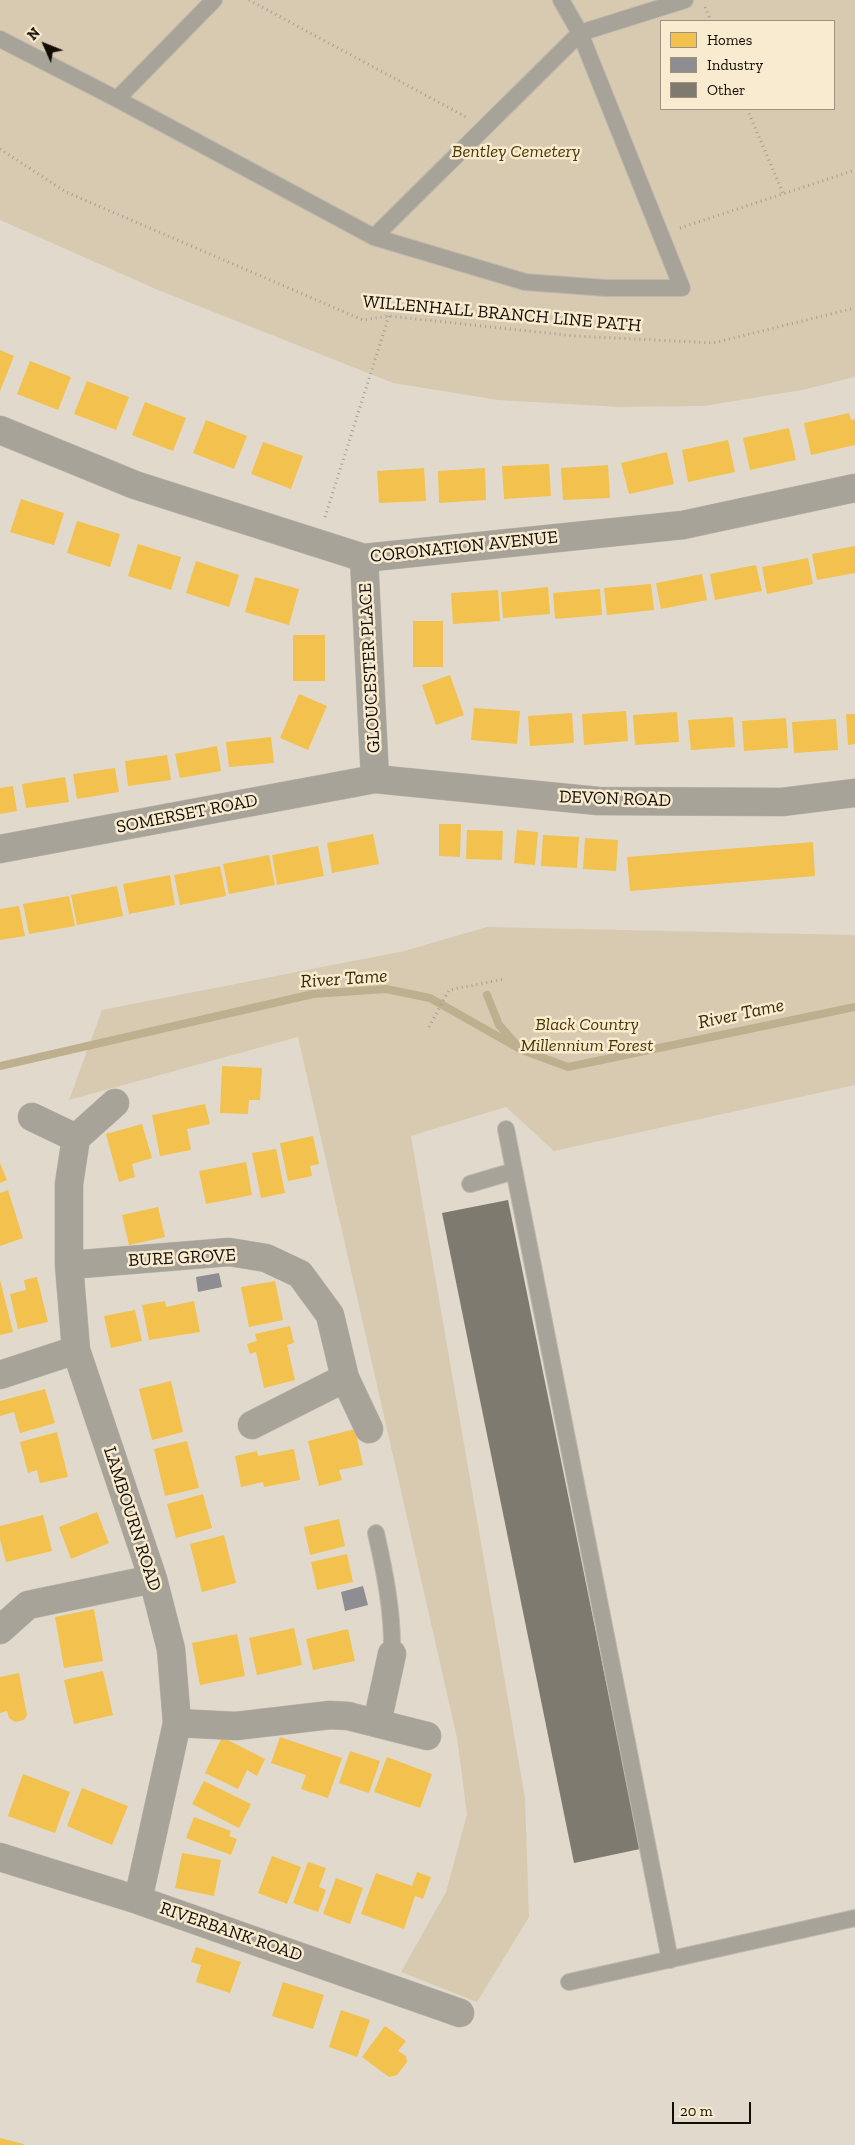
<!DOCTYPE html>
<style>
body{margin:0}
#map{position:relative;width:855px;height:2145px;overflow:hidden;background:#e1dacc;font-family:"Zilla Slab",serif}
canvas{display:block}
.legend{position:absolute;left:660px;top:20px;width:175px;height:90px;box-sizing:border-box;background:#f8ebd0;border:1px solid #9c927f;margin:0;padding:6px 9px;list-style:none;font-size:15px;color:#120d05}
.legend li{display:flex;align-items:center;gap:10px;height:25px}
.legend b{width:25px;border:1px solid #9c927f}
.north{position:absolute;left:20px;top:20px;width:50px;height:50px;-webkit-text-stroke:4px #f8ebd0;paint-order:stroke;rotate:314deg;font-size:14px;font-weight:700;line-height:20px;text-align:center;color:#120d05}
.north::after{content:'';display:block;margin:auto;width:18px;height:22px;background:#120d05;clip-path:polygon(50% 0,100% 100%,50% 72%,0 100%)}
.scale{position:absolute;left:672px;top:2102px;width:79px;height:22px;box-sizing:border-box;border:2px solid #120d05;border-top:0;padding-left:6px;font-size:15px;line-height:18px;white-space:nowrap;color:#120d05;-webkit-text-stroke:4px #f8ebd0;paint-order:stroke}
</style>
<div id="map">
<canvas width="855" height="2145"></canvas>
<ul class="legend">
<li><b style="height:14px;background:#f2c14e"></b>Homes</li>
<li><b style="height:14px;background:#8d8d92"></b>Industry</li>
<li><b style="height:14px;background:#7f7a6f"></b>Other</li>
</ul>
<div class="north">N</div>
<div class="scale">20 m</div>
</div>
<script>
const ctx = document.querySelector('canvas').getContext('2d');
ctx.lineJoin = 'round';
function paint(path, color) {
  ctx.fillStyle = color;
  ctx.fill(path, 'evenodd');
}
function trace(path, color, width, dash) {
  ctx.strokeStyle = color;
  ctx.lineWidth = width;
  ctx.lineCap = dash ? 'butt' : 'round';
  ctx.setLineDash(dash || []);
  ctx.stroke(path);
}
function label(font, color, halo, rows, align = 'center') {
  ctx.font = font + ' "Zilla Slab",serif';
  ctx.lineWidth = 5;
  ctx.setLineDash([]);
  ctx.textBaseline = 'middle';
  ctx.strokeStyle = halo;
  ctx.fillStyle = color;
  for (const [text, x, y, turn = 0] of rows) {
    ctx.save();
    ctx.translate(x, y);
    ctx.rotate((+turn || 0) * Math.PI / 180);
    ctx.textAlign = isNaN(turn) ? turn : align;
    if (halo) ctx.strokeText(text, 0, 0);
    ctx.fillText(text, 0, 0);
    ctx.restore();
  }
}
paint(new Path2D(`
 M0 0H855V377L802 390 704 406 618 407 498 400 393 383 158 290 0 220ZM661 21H834V109H661Z
 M487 927 855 935V1085L554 1151 506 1107 411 1136 525 1798 529 1917 477 2002 401 1972 446 1892 467 1814 457 1738 298 1037 69 1100 102 1010 404 951Z`), '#d8cab0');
paint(new Path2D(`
 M0 350 14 356 0 391Z
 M30 361 71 377 58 410 17 394Z
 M87 381 129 397 116 430 74 414Z
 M145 402 186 418 173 451 132 435Z
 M849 413 851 420 855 419V445L811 455 804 423Z
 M206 420 247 436 234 469 193 453Z
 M789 428 796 460 750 470 743 438Z
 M728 440 735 472 688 482 682 450Z
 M263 442 303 456 291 489 251 474Z
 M667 452 674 484 629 494 621 463Z
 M549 464 551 496 504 499 502 466Z
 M608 465 610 498 563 500 561 468Z
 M424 468 426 501 379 503 377 471Z
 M485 468 486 500 439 503 438 471Z
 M21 499 64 513 54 545 10 532Z
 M77 521 120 534 110 567 67 553Z
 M138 544 181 557 171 590 128 576Z
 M855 546V573L817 580 812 554Z
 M808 558 813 584 767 594 762 567Z
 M196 561 239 575 229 607 186 593Z
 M756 565 762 591 715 600 710 574Z
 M702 574 707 600 661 609 656 583Z
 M255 577 299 589 289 625 245 612Z
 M651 584 654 610 607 615 604 588Z
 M548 587 550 614 503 618 501 592Z
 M600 589 602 615 555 619 553 593Z
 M498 590 500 621 453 624 451 593Z
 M413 621H443V667H413Z
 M293 635H325V681H293Z
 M450 675 464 715 436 725 422 685Z
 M299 694 327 706 308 750 280 738Z
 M474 708 520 711 517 744 471 740Z
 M626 711 628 741 584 745 582 714Z
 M677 712 679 742 635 745 633 715Z
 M572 713 574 743 530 746 528 716Z
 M846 714H855V744L848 745Z
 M733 717 735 747 691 750 688 720Z
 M786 718 788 748 744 751 742 721Z
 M836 719 838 750 794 753 792 722Z
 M271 737 274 763 229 767 226 742Z
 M217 746 221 771 180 778 175 754Z
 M167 755 171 780 128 786 125 761Z
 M115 768 119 792 77 799 73 774Z
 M65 777 69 802 26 808 22 784Z
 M13 786 17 811 0 814V788Z
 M439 824H461L460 857 439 856Z
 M467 830 503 831 502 860 466 859Z
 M517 830 538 832 535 865 514 863Z
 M373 834 379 864 332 873 327 843Z
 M543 835 579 837 577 868 541 866Z
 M585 838 618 840 616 871 583 869Z
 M813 842 815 876 630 891 627 857Z
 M318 846 324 876 277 885 272 855Z
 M269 855 275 885 229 894 223 864Z
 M220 866 226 896 180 905 174 875Z
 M170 875 175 905 129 914 123 884Z
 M117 886 123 916 77 925 71 895Z
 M69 896 75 926 29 934 23 904Z
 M19 906 25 936 0 940V909Z
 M222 1066 262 1068 260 1100H249L248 1114 220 1113Z
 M205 1104 210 1124 187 1129 191 1150 160 1156 152 1115Z
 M142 1124 152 1158 132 1164 135 1177 119 1182 106 1134Z
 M313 1136 319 1164 310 1166 312 1176 288 1181 280 1143Z
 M276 1149 285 1193 261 1198 252 1153Z
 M246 1162 252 1195 206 1204 199 1171Z
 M0 1163 7 1180 0 1183Z
 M8 1190 23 1238 0 1246V1193Z
 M158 1207 165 1237 129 1245 122 1215Z
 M37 1277 48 1322 18 1329 10 1294 26 1290 24 1280Z
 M0 1280 13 1332 0 1335Z
 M275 1281 283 1320 249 1327 241 1287Z
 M165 1301 166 1307 194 1301 200 1332 149 1340 142 1305Z
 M135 1310 142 1341 111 1348 104 1316Z
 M290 1326 294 1343 287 1345 295 1380 264 1388 256 1352 250 1354 247 1344 257 1341 255 1334Z
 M171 1381 183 1432 152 1440 139 1389Z
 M45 1389 55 1423 20 1433 14 1412 0 1416V1401Z
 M355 1429 363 1465 339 1470 342 1480 319 1486 308 1441Z
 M57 1432 68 1477 40 1483 37 1470 28 1473 20 1442Z
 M187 1441 199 1488 165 1496 154 1449Z
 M294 1449 300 1480 264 1487 263 1482 241 1487 235 1456 257 1451 258 1456Z
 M203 1494 212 1528 176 1538 167 1504Z
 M97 1512 109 1543 71 1559 59 1527Z
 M43 1515 52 1551 6 1562 0 1539V1526Z
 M339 1519 345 1546 310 1555 304 1527Z
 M224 1535 236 1583 202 1592 190 1544Z
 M347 1554 353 1582 317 1590 311 1562Z
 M94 1609 103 1661 64 1668 55 1617Z
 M294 1628 302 1665 257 1675 249 1638Z
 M348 1629 355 1661 313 1670 306 1639Z
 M237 1634 245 1676 200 1685 192 1643Z
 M103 1671 113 1715 74 1724 64 1680Z
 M19 1673 27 1715 24 1720 15 1722 9 1718 7 1711 0 1713V1677Z
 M222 1737 265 1759 257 1776 247 1770 238 1789 205 1773Z
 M280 1737 342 1758 328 1798 301 1789 306 1775 271 1763Z
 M350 1751 380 1761 369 1793 339 1783Z
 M387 1757 432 1774 420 1808 374 1792Z
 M23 1774 70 1792 55 1833 8 1816Z
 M204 1781 251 1804 239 1828 192 1804Z
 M82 1788 128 1806 112 1845 67 1826Z
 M194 1817 231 1831 229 1836 237 1839 231 1855 186 1838Z
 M182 1853 221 1860 214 1896 175 1888Z
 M272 1856 301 1867 287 1904 258 1893Z
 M308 1862 326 1868 319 1887 326 1890 318 1912 293 1903Z
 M417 1872 431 1877 423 1899 415 1896 404 1929 361 1914 376 1873 412 1886Z
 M336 1878 363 1888 350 1924 323 1914Z
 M196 1947 241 1962 230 1993 196 1982 201 1965 191 1962Z
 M283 1982 324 1995 313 2029 272 2016Z
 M341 2010 370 2020 357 2057 329 2047Z
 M385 2026 406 2041 398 2051 406 2056 407 2062 397 2075 389 2077 362 2057Z
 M0 2138 24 2144V2145H0Z`), '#f2c14e');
paint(new Path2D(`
 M219 1273 222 1287 198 1292 196 1277Z
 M363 1586 368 1605 345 1611 341 1592Z`), '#8d8d92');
trace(new Path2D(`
 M487 995 499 1025 516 1044
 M0 1066 313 994 386 989 430 998 522 1050 568 1067 855 1007`), '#beaf8e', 8);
paint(new Path2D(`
 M508 1200 640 1849 574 1863 442 1213Z`), '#7f7a6f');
const lane = new Path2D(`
 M0 39 117 99 374 237 525 282 606 288H682L580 33 561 0
 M117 99 214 0
 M374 237 580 33 685 0
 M506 1129 670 1960
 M470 1184 514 1171
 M376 1533C385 1573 393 1613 392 1654
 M569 1982 855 1918`);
const street = new Path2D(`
 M0 430 135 485 364 558 683 525 855 488
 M364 558 375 779
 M0 849 375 779 598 801 782 802 855 793
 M32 1117 76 1138 115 1103
 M76 1138 69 1184V1265L76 1350 153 1579 171 1649 177 1723 138 1900
 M69 1265 229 1252 266 1258 300 1274 330 1315 345 1378 369 1429
 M0 1375 76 1350
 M252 1425 345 1378
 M0 1630 28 1605 153 1579
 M177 1723 236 1726 330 1715 348 1716 427 1736
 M377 1723 392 1654
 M0 1857 138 1900 460 2013`);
trace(lane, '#beb8ae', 18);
trace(street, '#beb8ae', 29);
trace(new Path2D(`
 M249 0 466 117
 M705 7 711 21
 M747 109 783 193
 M0 149 66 192 363 320 389 316 575 336 713 343 855 308
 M680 228 855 170
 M325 517 389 316
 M429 1027 449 990 504 979`), '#a39e95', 3, [1, 4]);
trace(lane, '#a8a399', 16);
trace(street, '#a8a399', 28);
label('italic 18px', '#4c3700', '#f8ebd0', [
 ["Bentley Cemetery",516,152],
 ["Black Country",587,1025],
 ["Millennium Forest",587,1046]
]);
label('18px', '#120d05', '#f8ebd0', [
 ["WILLENHALL BRANCH LINE PATH",502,314,5],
 ["CORONATION AVENUE",464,547,-6],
 ["GLOUCESTER PLACE",370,668,-93],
 ["DEVON ROAD",615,799,2],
 ["SOMERSET ROAD",187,814,-11],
 ["BURE GROVE",182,1258,-3],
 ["LAMBOURN ROAD",132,1519,72],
 ["RIVERBANK ROAD",231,1932,19]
]);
label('italic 19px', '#382905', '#f8ebd0', [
 ["River Tame",344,979,-4],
 ["River Tame",741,1014,-12]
]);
</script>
